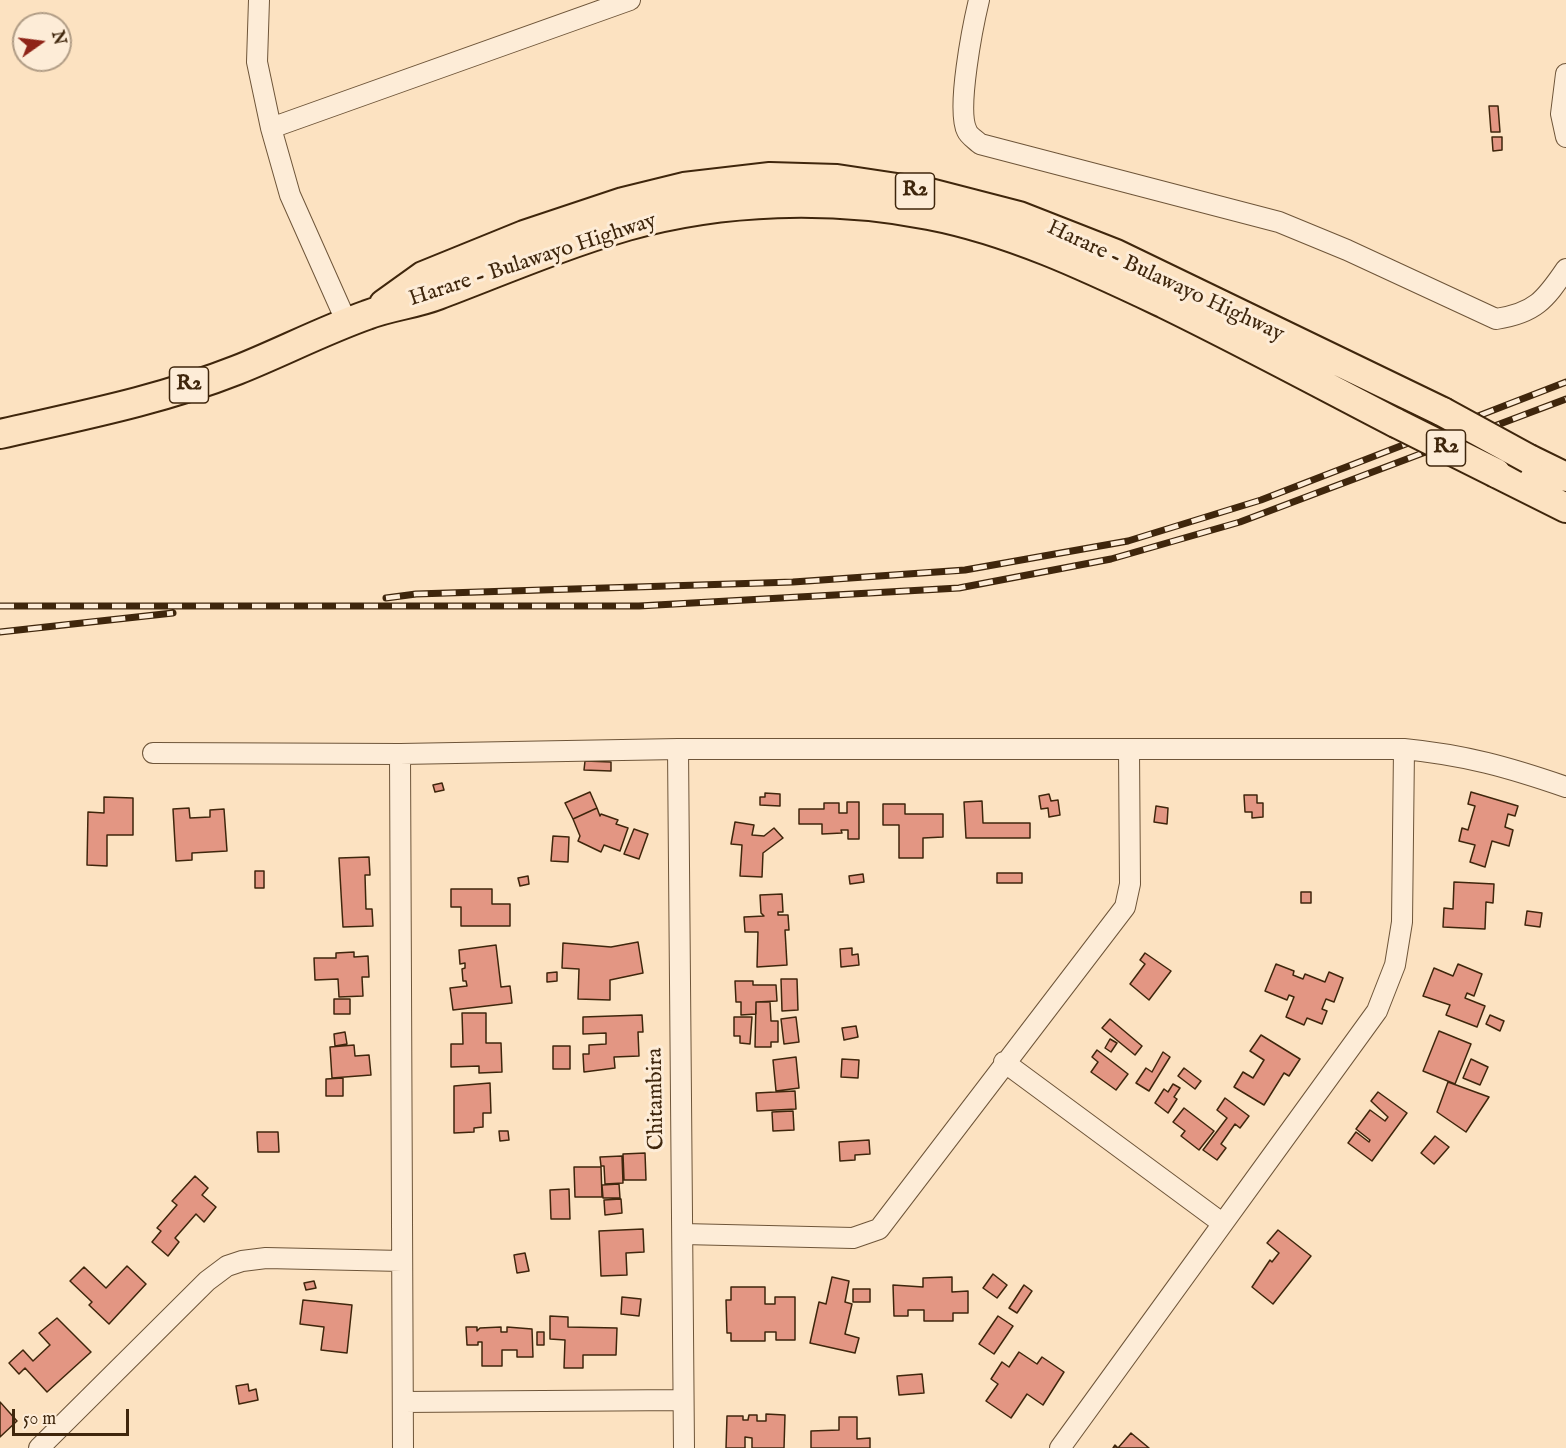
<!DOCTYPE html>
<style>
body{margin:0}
#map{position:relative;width:1566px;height:1448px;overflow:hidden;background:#fce2c1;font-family:"IM FELL English",serif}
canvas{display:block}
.north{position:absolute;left:12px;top:12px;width:60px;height:60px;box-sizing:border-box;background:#fdecd7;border:2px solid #b19d86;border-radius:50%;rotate:76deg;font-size:16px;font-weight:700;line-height:24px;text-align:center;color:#3f260c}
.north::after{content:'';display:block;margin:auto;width:21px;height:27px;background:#8f2418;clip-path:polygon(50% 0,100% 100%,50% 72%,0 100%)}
.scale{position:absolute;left:12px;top:1409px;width:117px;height:27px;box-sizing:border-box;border:3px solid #3f260c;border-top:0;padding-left:8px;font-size:18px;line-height:21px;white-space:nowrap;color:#3f260c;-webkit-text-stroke:4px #fdecd7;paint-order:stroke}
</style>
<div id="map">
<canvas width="1566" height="1448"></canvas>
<div class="north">N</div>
<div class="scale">50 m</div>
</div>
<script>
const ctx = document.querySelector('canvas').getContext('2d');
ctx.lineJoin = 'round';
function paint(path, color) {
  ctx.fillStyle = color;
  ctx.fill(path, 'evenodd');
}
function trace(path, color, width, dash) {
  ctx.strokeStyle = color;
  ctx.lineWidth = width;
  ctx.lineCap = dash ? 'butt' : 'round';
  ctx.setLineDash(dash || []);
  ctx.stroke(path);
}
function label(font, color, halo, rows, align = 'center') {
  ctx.font = font + ' "IM FELL English",serif';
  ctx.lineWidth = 6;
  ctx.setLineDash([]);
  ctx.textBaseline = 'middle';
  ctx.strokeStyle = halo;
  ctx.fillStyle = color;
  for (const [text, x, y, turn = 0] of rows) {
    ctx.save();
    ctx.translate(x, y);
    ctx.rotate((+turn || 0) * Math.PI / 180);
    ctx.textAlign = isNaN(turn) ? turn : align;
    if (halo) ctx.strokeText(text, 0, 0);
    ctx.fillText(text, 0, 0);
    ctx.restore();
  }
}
const building = new Path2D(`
 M1489 106H1498L1500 132H1491Z
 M1492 137H1502V150L1493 151Z
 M585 761 611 762V771L584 770Z
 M442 783 444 790 435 792 433 785Z
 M590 792 597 808 573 819 565 803Z
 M1471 792 1518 806 1515 816 1508 814 1505 827 1513 830 1509 846 1492 841 1485 867 1470 862 1475 845 1459 841 1462 828 1468 830 1475 806 1468 804Z
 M765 793 780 794V806L760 805V797H765Z
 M1049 794 1051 801 1058 800 1060 815 1049 817 1048 808 1041 809 1039 796Z
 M1244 795H1257V803H1263V817L1252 818V812H1245Z
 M104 797 133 798V835H107V866L87 865 88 812 104 813Z
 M982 801 983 823H1030V838H966L964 802Z
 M847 802H859V839H848V830H841L842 833 822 834V824H799V809H824V803H839V813H847Z
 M883 804H905V814H943V837L923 838V858H899V825H883Z
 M1156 806 1168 808 1167 824 1154 822Z
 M189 808 190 818 210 817V810L224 809 227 851 192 853V860L176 861 173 809Z
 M597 808 600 816 601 814 618 820 616 824 628 828 620 851 604 845 601 852 578 841 580 836 573 819Z
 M735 822 754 825 752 835 764 836 774 828 783 838 763 853 762 877 740 876 742 845 731 844Z
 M634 829 648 834 639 859 624 854Z
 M553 836 569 837 568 862 551 861Z
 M369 857 370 875H365L366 909H372L373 926 343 927 339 858Z
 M255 871H264V888H255Z
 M997 873H1022V883H997Z
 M863 874 864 882 850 884 849 876Z
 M528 876 529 884 520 886 518 878Z
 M1454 882 1494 884 1493 903 1486 902 1485 929 1443 927 1444 908 1453 909Z
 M451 889H492V904H510V926H461V907H451Z
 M1301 892H1311V903H1301Z
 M782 894 783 912H778V915H788L789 930H785L787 965 757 967 758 932H745L744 917 764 916 761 913 760 895Z
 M1527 911 1542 913 1540 927 1525 925Z
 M638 942 643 973 610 980V1000L578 999 579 969 562 968 563 943 611 947Z
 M496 945 501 987 510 986 512 1003 453 1010 450 988 467 986 466 981H463L462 969 465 968V963L460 964 459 950Z
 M852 948V955L858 954 859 965 841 967 840 949Z
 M354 952V957L368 956 369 977H362L363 996 339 997 338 979 315 980 314 958H336V953Z
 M1145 953 1171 971 1149 1000 1130 984 1145 964 1140 960Z
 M1276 964 1294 971 1293 975 1303 979 1305 974 1325 982 1329 972 1343 978 1334 1002 1326 999 1322 1009 1327 1011 1322 1024 1307 1018 1304 1025 1286 1017 1294 997 1289 995 1287 1000 1265 991Z
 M1458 964 1482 974 1474 996 1467 993 1465 998 1485 1006 1477 1027 1446 1015 1450 1005 1423 996 1434 968 1453 976Z
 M557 972V981L547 982V973Z
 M781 979H797L798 1010 782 1011Z
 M735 981H753V985H776L777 1001 756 1002V1014L741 1015V1002H736Z
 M334 999H350V1014H334Z
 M756 1002H770L771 1021H778V1042H771V1047H755Z
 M462 1013H486V1043H501L502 1072 479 1073V1066L451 1067V1044H463Z
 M642 1015 643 1032H638L639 1056 614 1057 615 1068 584 1072 583 1054H589V1045L606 1044V1033L583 1034V1017Z
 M1490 1015 1504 1021 1500 1031 1486 1024Z
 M734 1017H752L750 1044 740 1043V1036H734Z
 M796 1017 799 1042 784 1044 781 1019Z
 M1110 1019 1142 1046 1135 1055 1102 1028Z
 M856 1026 858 1037 844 1040 842 1028Z
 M1439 1031 1471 1044 1455 1084 1423 1071Z
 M345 1032 347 1044 335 1046 334 1034Z
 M1261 1035 1300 1059 1289 1076 1284 1073 1264 1105 1234 1087 1243 1072 1253 1078 1264 1060 1250 1051Z
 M1110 1039 1117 1043 1111 1052 1105 1048Z
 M354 1045 355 1056 369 1055 371 1075 332 1078 330 1047Z
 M553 1046H570V1069H553Z
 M1097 1050 1128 1074 1116 1090 1091 1072 1098 1062 1092 1057Z
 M1163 1052 1170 1057 1149 1091 1136 1083 1146 1068 1152 1072Z
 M796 1057 799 1088 776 1091 773 1060Z
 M842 1059 859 1060 858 1078 841 1077Z
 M1471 1059 1488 1067 1480 1085 1463 1078Z
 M1184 1068 1201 1081 1195 1089 1178 1076Z
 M343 1078V1096H326V1079Z
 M1448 1082 1489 1097 1466 1132 1437 1112Z
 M490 1083 491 1113H483V1127L474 1128V1132L454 1133V1086Z
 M1173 1084 1180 1088 1174 1097 1177 1099 1168 1113 1155 1103 1164 1089 1168 1092Z
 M795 1091 796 1109 757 1111 756 1093Z
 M1378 1092 1407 1113 1372 1161 1348 1143 1356 1132 1369 1142 1370 1140 1356 1129 1370 1110 1385 1121 1388 1117 1371 1101Z
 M1225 1098 1249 1116 1240 1128 1235 1124 1221 1144 1226 1148 1217 1160 1203 1150 1227 1118 1217 1110Z
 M1184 1108 1214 1131 1199 1150 1181 1136 1185 1131 1173 1122Z
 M793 1111 794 1130 773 1131 772 1112Z
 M499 1131H508L509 1140 500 1141Z
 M257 1132H278L279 1152H258Z
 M1435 1136 1449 1147 1434 1164 1421 1153Z
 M869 1140 870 1154 855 1155V1160L840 1161 839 1142Z
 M645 1153 646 1180H624L623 1154Z
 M622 1156 623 1183 605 1184 604 1166H601L600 1157Z
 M574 1167H601L602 1197H575Z
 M195 1176 208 1188 202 1195 216 1207 204 1222 196 1214 175 1238 179 1242 168 1256 152 1242 161 1231 157 1228 177 1205 172 1201Z
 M619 1184 620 1198H603L602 1185Z
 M569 1189 570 1219H551L550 1190Z
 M621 1199 622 1213 605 1215 604 1200Z
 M643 1229 644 1252 626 1253 627 1275 601 1276 599 1231Z
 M1278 1230 1311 1256 1273 1304 1252 1287 1270 1260 1272 1262 1279 1253 1267 1243Z
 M525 1253 529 1271 517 1273 514 1255Z
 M127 1266 146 1284 109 1324 89 1305 92 1302 70 1281 84 1267 106 1288Z
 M993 1274 1007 1285 997 1298 983 1288Z
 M832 1277 849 1281 845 1302 852 1304 845 1334 859 1338 855 1353 810 1343 819 1302 826 1304Z
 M952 1277V1292L968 1291V1313H953V1321H924V1310H908V1316H894L893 1285 923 1287V1278Z
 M314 1281 316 1288 306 1290 304 1283Z
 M1024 1285 1032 1291 1017 1313 1009 1308Z
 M731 1287H765V1304H775V1297H795V1340H776V1332H765V1341H731V1333H727L726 1300H731Z
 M853 1289H870V1302H853Z
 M622 1297 641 1299 639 1316 621 1314Z
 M303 1300 352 1305 347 1353 321 1350 324 1327 300 1324Z
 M550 1316 568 1317V1327L617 1328 616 1355H583V1368H564L565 1340 550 1339Z
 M998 1316 1013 1326 994 1354 979 1344Z
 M57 1318 91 1352 47 1392 25 1368 19 1374 9 1363 23 1350 33 1361 50 1345 39 1333Z
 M466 1327H477V1331L480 1328 501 1327V1332H507V1327L532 1329 533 1357H517V1350H502V1366H482V1342H478V1345H467Z
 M537 1332H544V1345H537Z
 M1019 1352 1037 1364 1042 1357 1064 1372 1043 1405 1027 1394 1011 1418 986 1401 998 1384 991 1379 1002 1362 1009 1367Z
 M922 1374 924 1393 899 1395 897 1376Z
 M248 1384 249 1391 256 1389 258 1400 239 1404 236 1386Z
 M0 1402 17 1421 0 1437Z
 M766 1414 785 1415 784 1448H752V1438L745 1437V1448H726L727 1416H743V1420H748L749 1415H757V1421H766Z
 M839 1417H857V1439L870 1438V1448H811V1431L839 1430Z
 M1131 1433 1149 1448H1113L1115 1445 1118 1448Z`);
paint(building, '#e39683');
trace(building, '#3f260c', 1.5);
const minor = new Path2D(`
 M259 0 257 62 271 128
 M979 0C973 25 956 110 967 131 969 136 976 140 980 144L1279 222 1347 250 1496 319C1535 313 1545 300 1566 269
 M1566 74 1561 114 1566 137
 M347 323 290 195 271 128 630 0
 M678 749 684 1448
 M153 753 400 754 678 749H1404C1465 755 1508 767 1566 787
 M400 754 403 1448
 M1004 1062 1222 1223
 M683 1234 853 1238 879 1229 1125 907 1130 884 1129 750
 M403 1402 683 1400
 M39 1448 207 1281 227 1266 242 1261 266 1258 402 1261
 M1060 1448 1377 1011 1395 965 1402 922 1404 749`);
const highway = new Path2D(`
 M384 304 423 276 524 235 623 202 684 187 770 177 837 179 930 193 1019 216 1116 254 1443 412
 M0 434C79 416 161 400 237 370 280 353 322 331 367 315 390 306 415 304 438 295 501 271 562 245 627 226 723 199 831 196 929 215 1012 231 1089 268 1165 304 1243 342 1319 383 1396 423
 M1529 459 1566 477
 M1496 473 1566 508`);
trace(minor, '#6e5539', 22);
trace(highway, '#3f260c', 32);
trace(minor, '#fdecd7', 20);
trace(highway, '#fce2c1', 28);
const rail = new Path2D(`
 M386 598 416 594 793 582 965 570 1128 541 1261 500 1566 382
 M0 606H639L959 588 1111 559 1240 522 1566 399
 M0 632 173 613`);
trace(rail, '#3f260c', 7);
trace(rail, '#fdecd7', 4.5, [14]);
const highwayBridge = new Path2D(`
 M1443 412 1529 459
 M1396 423 1496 473`);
trace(highwayBridge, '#3f260c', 32, []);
trace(highwayBridge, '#fce2c1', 28);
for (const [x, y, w] of [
 [915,191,39],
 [189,385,39],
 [1446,448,39]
]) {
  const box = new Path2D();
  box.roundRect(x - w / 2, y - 18, w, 36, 4.5);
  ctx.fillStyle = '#fdecd7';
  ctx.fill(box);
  trace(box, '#3f260c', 1.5);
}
label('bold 21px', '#3f260c', null, [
 ["R2",915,191],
 ["R2",189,385],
 ["R2",1446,448]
]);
label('22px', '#3f260c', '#fdecd7', [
 ["Harare - Bulawayo Highway",533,261,-18],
 ["Harare - Bulawayo Highway",1165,282,25],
 ["Chitambira",657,1099,-91]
]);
</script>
